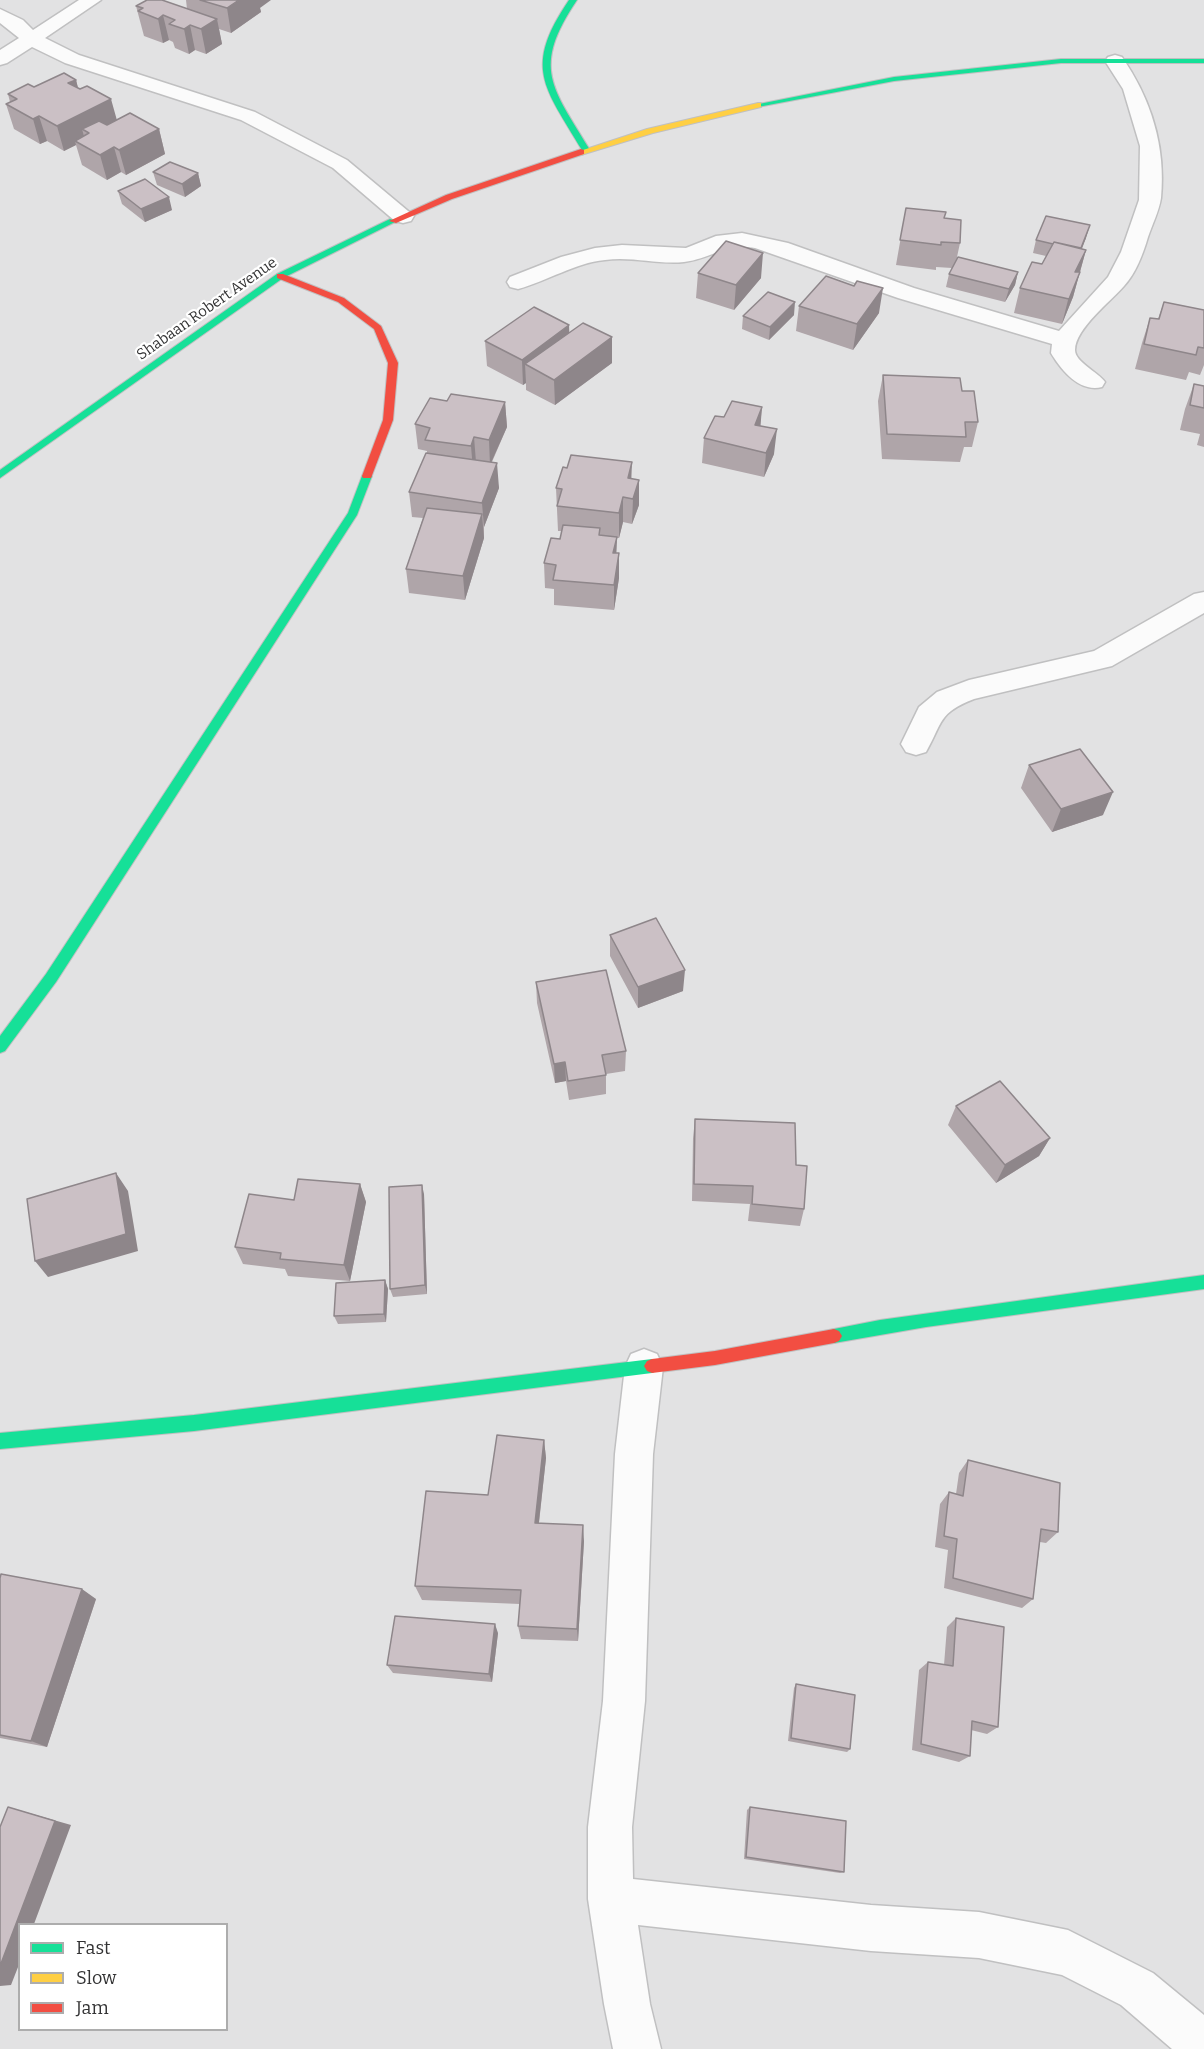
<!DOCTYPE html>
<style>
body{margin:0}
#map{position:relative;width:1204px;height:2049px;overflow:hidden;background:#e2e2e3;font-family:Bitter,serif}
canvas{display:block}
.legend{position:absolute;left:18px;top:1923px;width:210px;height:108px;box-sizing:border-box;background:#fff;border:2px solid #adadad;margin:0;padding:8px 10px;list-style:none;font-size:18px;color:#323233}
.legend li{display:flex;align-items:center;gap:12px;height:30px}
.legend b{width:30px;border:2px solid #adadad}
</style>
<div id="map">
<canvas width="1204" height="2049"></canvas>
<ul class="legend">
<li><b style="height:8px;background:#16e098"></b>Fast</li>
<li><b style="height:8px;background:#ffcf43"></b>Slow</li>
<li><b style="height:8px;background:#f24e42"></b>Jam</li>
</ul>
</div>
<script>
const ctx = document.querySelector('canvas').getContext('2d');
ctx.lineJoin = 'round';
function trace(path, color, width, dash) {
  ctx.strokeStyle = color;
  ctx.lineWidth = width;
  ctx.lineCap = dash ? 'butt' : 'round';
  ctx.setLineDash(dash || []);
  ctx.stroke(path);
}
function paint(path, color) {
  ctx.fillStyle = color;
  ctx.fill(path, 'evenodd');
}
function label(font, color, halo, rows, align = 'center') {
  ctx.font = font + ' Bitter,serif';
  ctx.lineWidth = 4.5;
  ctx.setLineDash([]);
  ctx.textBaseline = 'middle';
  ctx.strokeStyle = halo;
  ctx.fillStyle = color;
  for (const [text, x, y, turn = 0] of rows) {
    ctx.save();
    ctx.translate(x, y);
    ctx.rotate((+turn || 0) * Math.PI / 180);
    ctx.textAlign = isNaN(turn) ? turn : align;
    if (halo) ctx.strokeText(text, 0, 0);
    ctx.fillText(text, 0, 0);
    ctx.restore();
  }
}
const street = new Path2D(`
 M79 0H101L45 38 79 55 255 112 347 160 414 216 411 221 403 223 395 221 333 168 241 120 65 63 32 47 7 63 0 65V50L19 38 0 23V9L23 20 33 30Z
 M1115 55 1122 57C1151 99 1166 147 1161 198 1159 211 1152 225 1148 237 1143 254 1136 273 1124 286 1111 301 1075 329 1075 350 1075 362 1098 372 1105 382L1102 387C1080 393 1061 370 1051 353L1052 344 898 298 755 248C723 243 714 258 684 262 658 265 632 256 605 260 574 263 548 281 518 289L510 287 507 282 510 277 561 257 595 248 622 245 686 248 716 236 742 233 788 243 914 288 1059 331 1108 277 1121 252 1139 200 1140 146 1123 89 1105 61 1108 57Z
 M1204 592V613L1112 666 974 699C938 713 943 722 926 752L916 755 906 752 901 744 919 707 937 692 969 680 1094 651 1194 594Z
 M644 1349 657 1354 663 1367 653 1454 645 1701 632 1827 633 1879 871 1905 979 1912 1068 1930 1153 1973 1204 2015V2049H1172L1121 2005 1062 1975 979 1958 871 1951 638 1925 650 2004 661 2049H613L604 2004 588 1899V1827L603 1701 615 1454 625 1367 631 1354Z`);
const fast = new Path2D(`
 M569 0H577C531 68 552 87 590 150L586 153 582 150C544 86 523 68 569 0Z
 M1061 59H1204V63H1061L894 81 758 107 754 105 894 77Z
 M390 219 397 221 283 278 0 478V470L277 274Z
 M367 473 372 476 357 515 56 982 5 1051 0 1053V1036L46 974 348 513 362 476Z
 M1204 1275V1289L926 1327 834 1343 829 1341 826 1336 829 1331 834 1329 880 1320Z
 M652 1359 657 1361 660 1366 657 1371 652 1373 194 1431 0 1449V1433L194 1415Z`);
const slow = new Path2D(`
 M758 103H761V107L653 133 581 155 577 152 647 129Z`);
const jam = new Path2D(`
 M581 149 584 150V154L452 199 396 223 389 221 446 195Z
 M277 274H283L344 298 381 326 398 363 393 420 371 478H363L362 476 383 420 388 363 374 329 338 302 277 278Z
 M834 1329 839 1331 842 1336 839 1341 834 1343 715 1365 652 1373 647 1371 644 1366 647 1361 652 1359 715 1351Z`);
trace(street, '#c0c0c1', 3);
trace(fast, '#c0c0c1', 2);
trace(slow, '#c0c0c1', 2);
trace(jam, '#c0c0c1', 2);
paint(street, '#fbfbfb');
paint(fast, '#16e098');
paint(slow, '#ffcf43');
paint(jam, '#f24e42');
paint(new Path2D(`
 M186 0H200L260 8 261 12 231 33 219 29 222 44 206 54 195 50 189 54 175 48 173 42 169 40 163 43 144 36 136 6 187 9Z
 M76 80 78 88 117 120 159 129 165 154 126 175 121 172 107 180 82 165 76 145 64 151 47 141 40 144 14 129 6 104 10 102 8 94 34 87Z
 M153 172 198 173 201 186 185 197 157 185Z
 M118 191 172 210 145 222 122 204Z
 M906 208 944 218 960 243 957 257 1018 272 1015 285 1005 302 946 287 949 274 952 268 936 267V270L896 265Z
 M1086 238 1082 249 1086 250 1073 297 1062 324 1014 313 1020 288 1042 264 1046 256 1033 253 1036 240Z
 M698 273 761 278 734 310 696 298Z
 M1164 302 1204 310V365L1200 375 1189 372 1186 380 1135 369 1142 343 1150 318 1158 319Z
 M799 306 879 313 853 350 796 331Z
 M794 315 769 340 742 329 743 316Z
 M569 333 612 337V363L555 405 526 390V383L523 385 487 366 485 341Z
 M883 375 962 391 978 422 972 447H964L960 462 882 459 878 401Z
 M1194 384 1204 386V447L1197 445 1200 434 1180 430 1185 409Z
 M447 401 505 402 507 427 492 462 499 488 484 527V538L465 600 409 593 406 569 423 518 412 517 409 492 427 453V451L418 449 415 424Z
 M762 407 760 426 774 454 764 477 702 463 704 438 724 417Z
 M631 479 639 505 632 524 623 522 619 538H617L616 553H619V578L614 610 554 605V589L545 588 544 563 560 539 562 531H558L556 488Z
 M1029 765 1103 815 1052 832 1021 788Z
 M610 935 683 991 638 1008 610 956Z
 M536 982 626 1051 625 1071 606 1074V1094L569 1100 566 1081 555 1083 537 1003Z
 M956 1106 1050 1138 1039 1156 996 1183 948 1125Z
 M695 1119 796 1165 804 1209 800 1226 748 1221 750 1204 692 1201 693 1138Z
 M360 1184 366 1202 350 1281 288 1276 285 1269 243 1264 235 1247 294 1200Z
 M424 1194 427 1294 393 1297 390 1289Z
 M385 1280 388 1289 386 1322 338 1324 334 1316Z
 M544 1440 546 1458 539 1523 584 1541 578 1641 521 1639 518 1626 520 1604 422 1600 415 1586 488 1495Z
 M968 1460 1058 1532 1046 1543 1040 1542 1033 1599 1022 1608 944 1588 948 1550 935 1547 940 1504 949 1492 956 1494 959 1473Z
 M0 1578 96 1599 47 1747 0 1738Z
 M956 1618 998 1727 987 1734 971 1730 970 1756 959 1762 912 1750 919 1670 928 1662 944 1665 947 1627Z
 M498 1633 492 1682 393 1673 387 1665Z
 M796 1684 850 1749 847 1752 788 1741 794 1688Z
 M750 1807 844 1872 840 1873 744 1859 747 1810Z`), '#afa5a9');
paint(new Path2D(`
 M239 0H271L260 8 261 12 231 33 227 8Z
 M163 15 169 40 163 43 158 19Z
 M217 19 222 44 206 54 201 29Z
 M190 25 195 50 189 54 184 29Z
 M76 80 82 104 68 83Z
 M111 99 118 124 89 133 82 129 85 140 75 141 76 145 64 151 57 126Z
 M39 116 47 141 40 144 33 119Z
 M159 129 165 154 126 175 119 150Z
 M114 147 121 172 107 180 100 155Z
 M198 173 201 186 185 197 182 184Z
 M169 197 172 210 145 222 141 209Z
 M1090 225 1086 238 1076 262 1080 249Z
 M1086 250 1073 297 1062 324 1075 272Z
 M763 253 761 278 734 310 736 285Z
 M1018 272 1015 285 1005 302 1009 289Z
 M883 288 879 313 853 350 857 324Z
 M795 302 794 315 769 340 770 327Z
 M569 325 570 350 525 364 526 383 523 385 522 360Z
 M612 337V363L555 405 554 380Z
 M505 402 507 427 490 465 489 440Z
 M762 407 760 432 755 425Z
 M777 429 774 454 764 477 766 453Z
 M474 437 476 462 473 470 471 446Z
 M632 462 631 487 628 478Z
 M497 463 499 488 484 527 482 503Z
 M639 480V505L632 524 633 499Z
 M623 497V522L619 538V513Z
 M482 514 484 538 465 600 463 576Z
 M617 537 616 562 613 553Z
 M619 553V578L614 610V585Z
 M1113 792 1103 815 1052 832 1061 809Z
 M685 970 683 991 638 1008V987Z
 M565 1062 566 1081 555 1083 554 1064Z
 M1050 1138 1039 1156 996 1183 1005 1165Z
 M116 1173 128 1191 138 1251 48 1277 35 1261Z
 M360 1184 366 1202 350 1281 344 1265Z
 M422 1185 424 1194 427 1294 425 1285Z
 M385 1280 388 1289 386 1322 384 1314Z
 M544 1440 546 1458 537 1539 535 1523Z
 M583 1525 584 1541 578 1641 577 1629Z
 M82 1589 96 1599 47 1747 31 1741Z
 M495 1624 498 1633 492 1682 489 1674Z
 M8 1807 71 1825 34 1924H20V1962L11 1985 0 1986V1966Z`), '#8e868a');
const building = new Path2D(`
 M147 0H162L217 19 201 29 190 25 184 29 169 24 175 20 163 15 158 19 138 11 143 8 136 6Z
 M200 0H239L227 8Z
 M64 73 76 80 68 83 80 89 87 86 111 99 57 126 39 116 33 119 6 104 17 99 8 94 28 84 34 87Z
 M130 113 159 129 119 150 114 147 100 155 75 141 89 133 82 129 99 121 107 125Z
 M170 162 198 173 182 184 153 172Z
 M145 179 169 197 141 209 118 191Z
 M906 208 946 212 944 218 961 220 960 243 941 242V245L900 240Z
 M1046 216 1090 225 1081 248 1054 242 1053 244 1036 240Z
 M726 241 763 253 736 285 698 273Z
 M1054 242 1086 250 1075 272H1080L1069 299 1020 288 1032 262 1042 264Z
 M958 257 1018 272 1009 289 949 274Z
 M826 276 854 286 857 281 883 288 857 324 799 306Z
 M768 292 795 302 770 327 743 316Z
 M1164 302 1204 310V348L1198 347 1196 355 1144 344 1150 318 1159 319Z
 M534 307 569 325 522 360 485 341Z
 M583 323 612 337 554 380 525 364Z
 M883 375 960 378 962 391H974L978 422H965L966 437 887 434Z
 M1194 384 1204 386V408L1190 405Z
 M451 394 505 402 489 440 474 437 471 446 425 440 430 428 415 424 430 398 447 401Z
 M732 401 762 407 755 425 777 429 766 453 704 438 715 416 724 417Z
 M426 453 497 463 482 503 409 492Z
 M571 455 632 462 628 478 639 480 633 499 623 497 619 513 557 506 562 489 556 488 563 467 567 468Z
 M427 508 482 514 463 576 406 569Z
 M563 525 600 528 599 535 617 537 613 553H619L614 585 553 580 556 565 544 563 551 538 560 539Z
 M1080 749 1113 792 1061 809 1029 765Z
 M656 918 685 970 638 987 610 935Z
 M606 970 626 1051 602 1055 606 1075 568 1081 565 1062 554 1064 536 982Z
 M1000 1081 1050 1138 1005 1165 956 1106Z
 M695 1119 795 1123 796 1165 807 1166 804 1209 752 1204 753 1186 694 1184Z
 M116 1173 126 1234 35 1261 27 1199Z
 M298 1179 360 1184 344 1265 280 1259 281 1253 235 1247 249 1194 294 1200Z
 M422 1185 425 1285 390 1289 389 1187Z
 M385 1280 384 1314 334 1316 336 1283Z
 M497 1435 544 1440 535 1523 583 1525 577 1629 518 1626 521 1590 415 1586 426 1491 488 1495Z
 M968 1460 1060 1483 1058 1532 1041 1529 1033 1599 953 1578 957 1539 944 1536 949 1492 963 1496Z
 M1 1574 82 1589 31 1741 0 1735V1578Z
 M395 1616 495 1624 489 1674 387 1665Z
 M956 1618 1004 1627 998 1727 972 1721 970 1756 921 1744 928 1662 953 1666Z
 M796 1684 855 1695 850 1749 791 1738Z
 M8 1807 55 1821 0 1966V1827Z
 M750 1807 846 1821 844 1872 746 1857Z`);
paint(building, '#cbc0c5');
trace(building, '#8e868a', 1.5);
label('15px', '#323233', '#fff', [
 ["Shabaan Robert Avenue",207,309,-35]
]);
</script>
